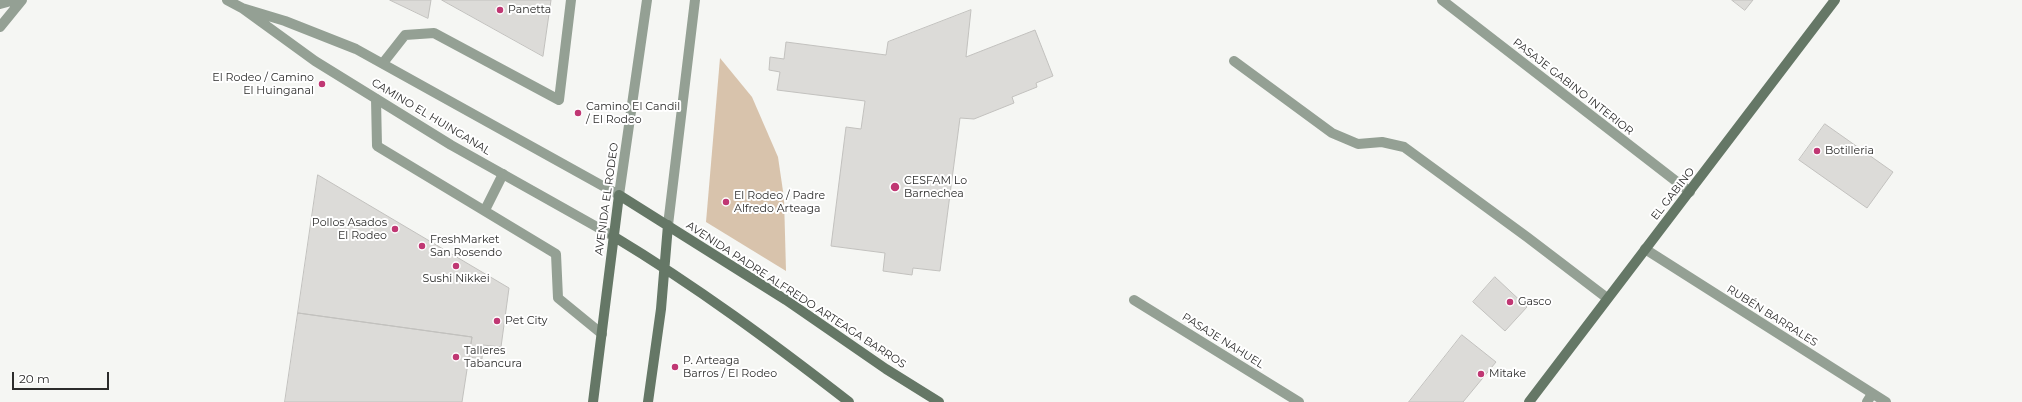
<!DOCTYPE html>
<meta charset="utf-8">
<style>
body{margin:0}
#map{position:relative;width:2022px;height:402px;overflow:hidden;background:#f5f6f3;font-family:Montserrat,sans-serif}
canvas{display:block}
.scale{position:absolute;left:12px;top:372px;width:97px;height:18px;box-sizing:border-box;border:2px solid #2c2c2b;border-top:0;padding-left:5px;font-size:12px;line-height:14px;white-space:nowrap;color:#2c2c2b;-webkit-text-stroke:3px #fff;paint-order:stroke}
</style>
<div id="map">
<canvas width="2022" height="402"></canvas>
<div class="scale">20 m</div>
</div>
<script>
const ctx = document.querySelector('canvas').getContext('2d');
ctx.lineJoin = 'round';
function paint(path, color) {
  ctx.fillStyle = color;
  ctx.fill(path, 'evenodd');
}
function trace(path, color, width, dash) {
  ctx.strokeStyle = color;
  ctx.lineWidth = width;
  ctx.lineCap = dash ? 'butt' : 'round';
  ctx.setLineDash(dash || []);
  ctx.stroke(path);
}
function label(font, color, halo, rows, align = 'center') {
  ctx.font = font + ' Montserrat,sans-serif';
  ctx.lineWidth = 4;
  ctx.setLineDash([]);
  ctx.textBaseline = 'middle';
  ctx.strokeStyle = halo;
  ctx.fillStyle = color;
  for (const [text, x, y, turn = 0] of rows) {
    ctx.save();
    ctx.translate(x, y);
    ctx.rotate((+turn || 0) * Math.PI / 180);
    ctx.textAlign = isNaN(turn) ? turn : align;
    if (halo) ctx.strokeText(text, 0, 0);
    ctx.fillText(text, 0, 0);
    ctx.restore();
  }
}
paint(new Path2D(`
 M720 58 752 97 778 157 784 198 786 271 706 222Z`), '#d8c3ac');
const building = new Path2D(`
 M390 0H431L428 18Z
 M442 0H551L543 56Z
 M1732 0H1753L1745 10Z
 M971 10 966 57 1035 30 1053 76 1036 83 1037 87 1012 97 1014 103 974 119 960 118 940 271 913 268 912 275 883 271 885 253 831 246 846 127 861 129 865 101 777 90 780 72 769 70 770 57 784 59 786 42 886 55 888 42Z
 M1825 124 1893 172 1867 208 1799 160Z
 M318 175 509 288 501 347 483 345 482 359 469 357 472 337 298 313Z
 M1495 277 1527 307 1505 331 1473 302Z
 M298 313 472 337 462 402H285Z
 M1462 335 1496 362 1463 402H1409Z`);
paint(building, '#dcdbd8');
trace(building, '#c2c1be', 1);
trace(new Path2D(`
 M1234 61 1332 133 1358 144 1382 142 1404 147 1527 237 1607 298
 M383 63 405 35 434 33 559 100 571 0
 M376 99 377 146 556 254 558 298 602 334
 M485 210 503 174
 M1867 402 1872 394`), '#94a094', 10);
trace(new Path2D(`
 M1442 0 1690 192
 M0 4 15 0
 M0 27 22 0
 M1645 249 1886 402
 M1134 300 1299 402`), '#94a094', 10);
trace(new Path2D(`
 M227 0 242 8 315 61 451 145 613 236
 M242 8 285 21 356 49 619 195 647 0
 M668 225 695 0`), '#94a094', 10);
trace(new Path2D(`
 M613 236C696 286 773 343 849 402
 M593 402 619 195 786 300 886 369 939 402
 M648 402 661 309 668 225
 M1529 402 1835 0`), '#657766', 10);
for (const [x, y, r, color] of [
 [500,10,4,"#c03773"],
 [322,84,4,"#c03773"],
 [578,113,4,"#c03773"],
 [1817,151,4,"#c03773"],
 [895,187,5,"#c03773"],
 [726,202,4,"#c03773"],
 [395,229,4,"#c03773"],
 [422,246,4,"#c03773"],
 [456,266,4,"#c03773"],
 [1510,302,4,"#c03773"],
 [497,321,4,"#c03773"],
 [456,357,4,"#c03773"],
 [675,367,4,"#c03773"],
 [1481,374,4,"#c03773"]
]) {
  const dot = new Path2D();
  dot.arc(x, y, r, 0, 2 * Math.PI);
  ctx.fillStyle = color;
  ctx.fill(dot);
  trace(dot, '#fff', 1.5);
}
label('11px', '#2c2c2b', '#fff', [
 ["Panetta",508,10],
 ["El Rodeo / Camino",314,78,"right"],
 ["El Huinganal",314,91,"right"],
 ["Camino El Candil",586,107],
 ["/ El Rodeo",586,120],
 ["Botilleria",1825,151],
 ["CESFAM Lo",904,181],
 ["Barnechea",904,194],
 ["El Rodeo / Padre",734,196],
 ["Alfredo Arteaga",734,209],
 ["Pollos Asados",387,223,"right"],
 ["El Rodeo",387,236,"right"],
 ["FreshMarket",430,240],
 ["San Rosendo",430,253],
 ["Sushi Nikkei",456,279,"center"],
 ["Gasco",1518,302],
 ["Pet City",505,321],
 ["Talleres",464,351],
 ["Tabancura",464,364],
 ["P. Arteaga",683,361],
 ["Barros / El Rodeo",683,374],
 ["Mitake",1489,374]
], 'left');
label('11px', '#2c2c2b', '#fff', [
 ["PASAJE GABINO INTERIOR",1573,87,38],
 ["CAMINO EL HUINGANAL",431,117,31],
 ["EL GABINO",1673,194,-52],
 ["AVENIDA EL RODEO",607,199,-82],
 ["AVENIDA PADRE ALFREDO ARTEAGA BARROS",796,295,33],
 ["RUBÉN BARRALES",1772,316,32],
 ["PASAJE NAHUEL",1223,341,32]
]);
</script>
